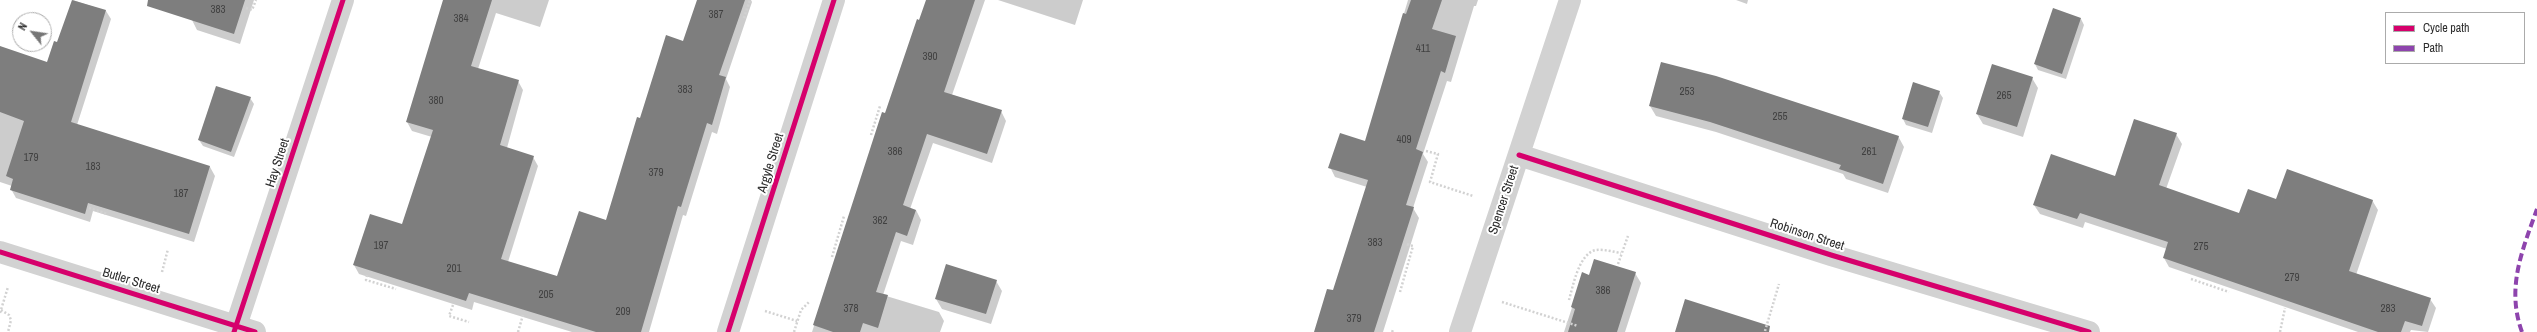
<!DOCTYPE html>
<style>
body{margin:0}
#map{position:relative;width:2537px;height:332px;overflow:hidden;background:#fff;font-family:"Archivo Narrow",sans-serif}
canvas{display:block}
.legend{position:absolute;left:2385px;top:12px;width:140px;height:52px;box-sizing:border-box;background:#fff;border:1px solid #ababab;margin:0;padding:5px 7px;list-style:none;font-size:12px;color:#2d2d2d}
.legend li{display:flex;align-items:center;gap:8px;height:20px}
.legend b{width:20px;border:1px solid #ababab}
.north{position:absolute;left:12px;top:12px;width:40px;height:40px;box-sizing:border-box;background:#fff;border:1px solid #ababab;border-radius:50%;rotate:300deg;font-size:11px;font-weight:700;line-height:16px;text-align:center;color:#2d2d2d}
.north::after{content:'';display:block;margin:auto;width:14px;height:18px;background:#767676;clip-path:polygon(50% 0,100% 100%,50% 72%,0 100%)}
</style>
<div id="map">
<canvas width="2537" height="332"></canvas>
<ul class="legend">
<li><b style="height:5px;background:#d6006c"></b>Cycle path</li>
<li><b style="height:5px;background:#8e44ad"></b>Path</li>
</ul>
<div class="north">N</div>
</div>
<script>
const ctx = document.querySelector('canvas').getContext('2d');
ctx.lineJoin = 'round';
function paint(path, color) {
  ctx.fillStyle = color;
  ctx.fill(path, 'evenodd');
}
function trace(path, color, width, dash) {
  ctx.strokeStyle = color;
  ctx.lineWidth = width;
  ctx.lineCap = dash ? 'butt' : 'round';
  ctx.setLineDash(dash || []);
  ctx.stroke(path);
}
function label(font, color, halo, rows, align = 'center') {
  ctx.font = font + ' "Archivo Narrow",sans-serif';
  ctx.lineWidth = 4;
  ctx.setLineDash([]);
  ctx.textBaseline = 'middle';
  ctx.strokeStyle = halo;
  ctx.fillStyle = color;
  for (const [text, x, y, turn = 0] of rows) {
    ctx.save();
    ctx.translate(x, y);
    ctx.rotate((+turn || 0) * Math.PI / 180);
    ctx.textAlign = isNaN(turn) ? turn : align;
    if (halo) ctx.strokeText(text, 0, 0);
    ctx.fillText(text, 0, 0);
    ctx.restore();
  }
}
paint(new Path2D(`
 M73 0 106 11 111 19 77 125 210 167 215 176 194 242 93 211 90 222 16 198 11 189 12 186 0 182V47L48 63 58 43Z
 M198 0H254L240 44 197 30 192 20Z
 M444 0H549L540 27 496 13 478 69 518 81 523 90 507 148 533 157 538 166 508 262 557 277 606 221 641 119 684 42 698 0H751L752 2 726 79 730 87 717 134 712 132 686 216 683 215 649 332H572L474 302 472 310 359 274 354 265 403 226 432 137 412 131 407 122Z
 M927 0H985L952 95 1001 111 1006 121 992 163 933 143 910 209 916 210 921 220 913 245 901 241 883 295 939 312 944 321 940 332H812L863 177Z
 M998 0H1083L1075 25Z
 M1408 0H1478L1476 6H1474L1451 82 1447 81 1423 154 1428 162 1413 208 1419 218 1383 332H1315L1334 292 1367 187 1335 177 1330 167 1366 142Z
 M1736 0H1748L1747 4Z
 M2081 19 2084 25 2066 79 2038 70 2035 64Z
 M2032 78 2038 88 2023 137 1983 124 1977 114Z
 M1939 92 1943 98 1932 133 1906 125 1903 119Z
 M250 98 254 104 234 157 203 146 199 140Z
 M1650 106 1898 136 1904 147 1888 193 1846 179 1843 174 1716 132 1656 116Z
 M2176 134 2182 144 2166 189 2240 214 2276 200H2372L2378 210 2356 275 2430 299 2436 308 2428 332 2411 330 2410 332H2358L2169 267 2164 258 2167 249 2085 222 2083 228 2040 214 2034 205 2116 177Z
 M1635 273 1641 283 1625 332H1564L1583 274 1590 276Z
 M996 281 1002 291 991 324 942 309 936 299Z`), '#0003');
paint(new Path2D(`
 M72 0 106 10 71 122 210 166 189 234 88 203 85 214 10 190 13 179 6 176 24 121 0 112V46L47 62 54 41 57 42Z
 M148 0H245L234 34 147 6Z
 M443 0H492L471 66 519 80 500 145 534 156 501 259 557 276 579 211 606 220 637 117 640 118 666 35 683 41 697 0H745L719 75 726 77 712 125 707 123 681 207 678 206 641 332H596L469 293 466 301 353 265 370 214 402 224 433 130 406 122Z
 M926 0H975L944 92 1002 110 987 154 927 134 903 205 916 210 907 236 896 232 876 292 888 295 878 328 863 323 860 332H833L813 325 882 112 885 113 917 19 919 20Z
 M1411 0H1442L1432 29 1456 36 1445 73 1441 71 1416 149 1423 152 1406 205 1414 207 1374 332H1314L1327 289 1333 290 1368 180 1328 168 1340 133 1365 141 1403 13 1406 14Z
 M2053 8 2081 18 2062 74 2034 64Z
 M1661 62 1716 76 1899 136 1883 184 1839 169 1841 165 1710 122 1649 106Z
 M1992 64 2033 77 2017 127 1976 114Z
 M1913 82 1940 91 1928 127 1902 119Z
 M216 86 251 97 231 152 198 140Z
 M2134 119 2177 133 2159 185 2239 213 2248 189 2276 199 2287 169 2373 200 2349 271 2431 298 2422 326 2405 321 2401 332H2378L2163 258 2168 242 2080 213 2077 219 2033 205 2051 154 2115 176Z
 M1594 259 1636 272 1617 332H1568L1575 309 1571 307 1582 272 1589 275Z
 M946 264 997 280 986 314 935 299Z
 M1685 299 1770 326 1769 332H1675Z`), '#7e7e7e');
trace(new Path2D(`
 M246 8 252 10 256 0
 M744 18 750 0
 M871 135 880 106
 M1426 151 1438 154 1430 182 1473 196
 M89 208 107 214
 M832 257 844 216
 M1618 264 1628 236
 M162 272 168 249
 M367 275 366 280 396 289
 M2191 279 2229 292
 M1400 292 1413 246 1406 244
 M1569 300C1573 286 1579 253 1596 250 1604 249 1614 252 1621 253
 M1502 302 1578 326
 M453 305 449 316 469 322
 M1 310 9 315 11 320 8 332
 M765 311 797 321
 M0 313 8 287
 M1765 331 1779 284
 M518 332 523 315
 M794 332 801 310 810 301
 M1392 332 1393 330
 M2280 332 2285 308`), '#d2d2d2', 2.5, [2, 2]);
trace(new Path2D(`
 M1519 155 1831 255 2089 332
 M0 252 255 332
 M234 332 343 0
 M728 332 834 0
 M1460 332 1570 0`), '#d2d2d2', 22);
trace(new Path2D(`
 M2522 332C2506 288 2522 251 2537 209`), '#8e44ad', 4, [8, 4]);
trace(new Path2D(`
 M1519 155 1831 255 2089 332
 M0 252 255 332
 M234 332 343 0
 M728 332 834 0`), '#d6006c', 5);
label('11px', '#414141', null, [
 ["383",218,10],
 ["387",716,15],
 ["384",461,19],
 ["411",1423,49],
 ["390",930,57],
 ["383",685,90],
 ["253",1687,92],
 ["265",2004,96],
 ["380",436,101],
 ["255",1780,117],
 ["409",1404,140],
 ["386",895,152],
 ["261",1869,152],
 ["179",31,158],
 ["183",93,167],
 ["379",656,173],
 ["187",181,194],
 ["362",880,221],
 ["383",1375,243],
 ["197",381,246],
 ["275",2201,247],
 ["201",454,269],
 ["279",2292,278],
 ["386",1603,291],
 ["205",546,295],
 ["378",851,309],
 ["283",2388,309],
 ["209",623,312],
 ["379",1354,319]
]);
label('13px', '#2d2d2d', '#fff', [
 ["Hay Street",278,163,-72],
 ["Argyle Street",771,163,-73],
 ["Spencer Street",1504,200,-72],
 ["Robinson Street",1807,235,18],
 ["Butler Street",131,281,17]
]);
</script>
